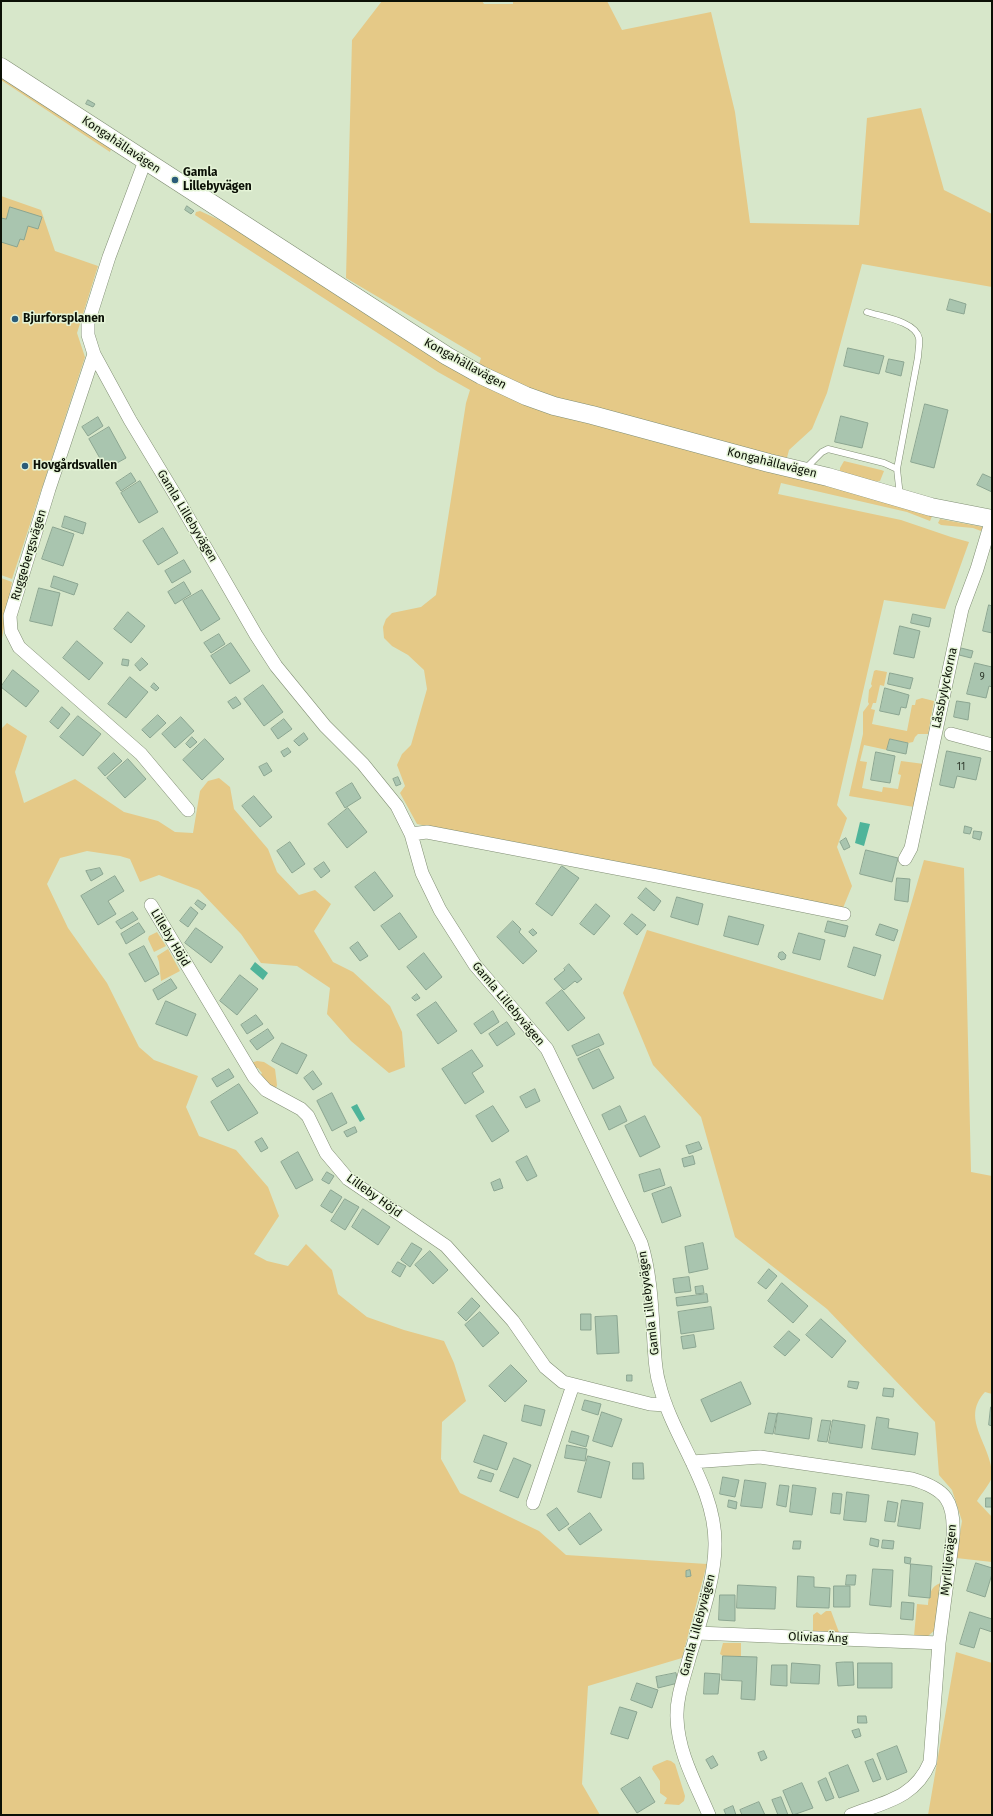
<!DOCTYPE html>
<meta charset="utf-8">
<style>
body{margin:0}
#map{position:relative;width:993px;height:1816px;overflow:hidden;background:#d7e7ca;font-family:"Fira Sans",sans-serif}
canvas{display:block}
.frame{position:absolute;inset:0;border:2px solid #0b1006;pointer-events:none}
</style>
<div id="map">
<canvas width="993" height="1816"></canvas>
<div class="frame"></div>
</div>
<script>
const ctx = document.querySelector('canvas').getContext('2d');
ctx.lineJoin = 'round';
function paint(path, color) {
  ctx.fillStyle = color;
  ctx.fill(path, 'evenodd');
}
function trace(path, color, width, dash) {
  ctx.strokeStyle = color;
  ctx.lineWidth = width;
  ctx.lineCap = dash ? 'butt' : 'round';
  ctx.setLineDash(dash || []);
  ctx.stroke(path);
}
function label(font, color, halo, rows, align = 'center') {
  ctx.font = font + ' "Fira Sans",sans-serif';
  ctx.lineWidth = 3;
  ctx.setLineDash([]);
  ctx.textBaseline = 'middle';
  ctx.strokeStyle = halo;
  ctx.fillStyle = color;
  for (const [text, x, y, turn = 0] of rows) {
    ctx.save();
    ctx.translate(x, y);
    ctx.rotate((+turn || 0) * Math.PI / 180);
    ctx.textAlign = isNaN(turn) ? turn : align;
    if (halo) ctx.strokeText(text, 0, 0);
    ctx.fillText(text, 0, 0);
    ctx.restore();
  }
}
paint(new Path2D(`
 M382 1H482L484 4H513V1H607L622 30 711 12 735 112 750 223 859 225 867 118 921 108 944 190 992 214V287L862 264 827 393 812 429 789 450 783 473 897 505 918 513 932 516 930 521 907 512 781 483 778 494 901 520 951 537 969 542 945 609 884 600 837 805 847 818 837 847 852 886 843 908 417 824 400 793 405 786 397 765 402 754 411 745 427 689 424 670 408 655 392 646 384 638 383 627 386 619 392 613 421 607 436 595 466 403 470 390 438 372 195 215 196 212 200 211 226 223 398 335 474 380 481 358 346 278 352 40Z
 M1 75 111 149 110 152 1 80Z
 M1 196 41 210 55 251 98 266 77 333 85 357 12 579 1 575Z
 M844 461 881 470 884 471 880 481 874 482 840 472V468Z
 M940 519 983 527 981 531 973 528 941 525 938 523Z
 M1 578 12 582 1 644Z
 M876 670 887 672 884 686 880 685 876 703H873L871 709 875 710 872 724 907 731 912 705H915L916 700 922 698 934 701 928 734H918L915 737 913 742 908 743 890 739 887 750 864 745 860 761 867 762 862 788 882 792 883 787 898 789 901 775 898 774 901 761 924 764 914 807 849 796 863 734V712L869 704 868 702 869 690 872 686 871 684 874 671Z
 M7 723 27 736 15 772 24 803 75 779 124 812 158 821 175 832 193 833 200 791 208 781 219 778 230 787 234 809 268 849 277 872 299 895 315 890 331 904 314 931 333 962 353 972 390 1006 402 1032 405 1067 389 1073 351 1041 327 1014 330 988 297 966 261 963 241 934 199 890 159 875 140 882 130 859 120 856 87 851 60 858 47 884 68 928 107 983 139 1047 154 1060 198 1076 186 1107 199 1136 236 1150 268 1187 279 1216 254 1254 267 1261 288 1266 306 1244 332 1270 338 1294 367 1317 404 1330 444 1341 454 1363 466 1401 442 1422 441 1459 460 1493 539 1531 566 1555 707 1564 682 1658 588 1686 582 1784 600 1815H1V729Z
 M924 860 964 868 971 1172 992 1176V1394L985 1392C959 1420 993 1445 992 1477 990 1484 981 1494 977 1501L992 1517V1562L956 1558 962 1521 952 1490 939 1475 935 1422 827 1309 735 1237 701 1117 653 1065 623 993 647 930 883 1000Z
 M157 932 166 946 154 952 148 939 149 936Z
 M168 949 180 971 161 981 159 962 157 956Z
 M257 1061 264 1062 275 1069 277 1085 275 1092 259 1077 262 1073 258 1068 255 1069 251 1063Z
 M943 1583 935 1630 928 1636H914L917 1604 928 1605C929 1595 931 1584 943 1583Z
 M826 1611H831L840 1635H813V1615L817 1612 821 1615Z
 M723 1643H741V1657L723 1656 720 1654Z
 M956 1652 992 1663V1815H928Z
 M667 1760 671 1761 675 1764 685 1796 684 1801 679 1805 664 1804 667 1798 660 1793V1781L652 1769 653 1766Z`), '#e5c987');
paint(new Path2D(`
 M860 822 870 824 864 846 855 843Z
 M255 962 268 973 263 980 250 969Z
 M357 1104 365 1119 360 1122 351 1107Z`), '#4fb49a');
const building = new Path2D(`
 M88 100 95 104 93 107 86 104Z
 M187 206 194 211 191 214 185 210Z
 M10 207 42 217 38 229 28 226 24 240 20 239 17 247 1 242V218L6 219Z
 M950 299 966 304 964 314 947 310Z
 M848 348 884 356 879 374 844 366Z
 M889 359 904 362 901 376 886 372Z
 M925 404 948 410 934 468 911 462Z
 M841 416 868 423 862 448 835 442Z
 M98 417 103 426 88 436 82 427Z
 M109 427 126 458 106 469 89 439Z
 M131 473 136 481 121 491 116 483Z
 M983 474 992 478V492L977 485Z
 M140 481 158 512 139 523 121 493Z
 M65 516 86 523 83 534 62 527Z
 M53 527 74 534 63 566 42 559Z
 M163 528 178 553 158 565 143 541Z
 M184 560 191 572 172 583 165 571Z
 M54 576 78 584 74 595 51 587Z
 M184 582 191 594 175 604 168 592Z
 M39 588 60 593 52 626 30 621Z
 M202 590 220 619 201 631 183 601Z
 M989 605 992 606V633L983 631Z
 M128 612 145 626 131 643 114 629Z
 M913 614 931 618 929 627 911 623Z
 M900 626 920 631 914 658 894 654Z
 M219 634 225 644 211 653 204 643Z
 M77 641 103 663 89 680 63 658Z
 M231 643 250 671 230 684 211 656Z
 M961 648 973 651 971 658 959 655Z
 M142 658 148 664 140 671 135 665Z
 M123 659 129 660 128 666 122 665Z
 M975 663 992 667V687L989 686 986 698 967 694Z
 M13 670 39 691 26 707 1 687Z
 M890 673 913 678 910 689 888 684Z
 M130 677 148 692 126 718 108 704Z
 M154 683 159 688 156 691 151 687Z
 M263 685 283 712 264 726 244 699Z
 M885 688 909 695 906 708 901 707 899 715 880 711Z
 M236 697 241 704 233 709 228 702Z
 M957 701 970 703 968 720 954 717Z
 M62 707 70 714 58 729 50 722Z
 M158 715 166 723 150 738 142 730Z
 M78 716 101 734 83 756 60 737Z
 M181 717 194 731 175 748 162 734Z
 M284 719 292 729 278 739 271 729Z
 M304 733 308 739 299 746 294 741Z
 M192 737 197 742 190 748 186 744Z
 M205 739 224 759 202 780 183 760Z
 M890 739 908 743 906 754 887 750Z
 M288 748 291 752 284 757 281 752Z
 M947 751 981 758 976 780 957 776 954 788 940 785Z
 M876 752 895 756 890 783 871 780Z
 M114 753 122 761 105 776 98 768Z
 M128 759 146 779 125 798 107 778Z
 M267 763 272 771 264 776 259 767Z
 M398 777 401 784 396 786 393 779Z
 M352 783 361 798 345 808 336 793Z
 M254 796 272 817 260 827 242 806Z
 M348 808 367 832 347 848 328 824Z
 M965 826 972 828 970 834 964 833Z
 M974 831 982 832 980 840 973 838Z
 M846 838 850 847 844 850 840 842Z
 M290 842 305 864 292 873 277 851Z
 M866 850 898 858 892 882 860 874Z
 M324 862 330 871 321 878 314 869Z
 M562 866 579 878 552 916 536 904Z
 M100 868 103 874 91 881 86 871Z
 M375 872 393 896 374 911 355 887Z
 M115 876 124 891 108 901 116 914 98 925 81 896Z
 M897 878 910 879 908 902 895 900Z
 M646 888 661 901 654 911 638 898Z
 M677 897 703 904 698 925 671 917Z
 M198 900 206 905 202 910 195 904Z
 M596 904 610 916 594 935 580 924Z
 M191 907 198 913 188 927 180 921Z
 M133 912 138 919 121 929 116 922Z
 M400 913 417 937 399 950 381 926Z
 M632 914 646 925 637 935 624 924Z
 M729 916 764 925 758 945 724 936Z
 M513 921 521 929 519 932 537 951 523 964 497 937Z
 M828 921 848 926 845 937 825 932Z
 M139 923 145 932 126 944 121 934Z
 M880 924 898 930 894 941 876 935Z
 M196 928 223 947 211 963 185 943Z
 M533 929 537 933 533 936 529 932Z
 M799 933 825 940 820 960 793 953Z
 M358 942 368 956 360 961 350 948Z
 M144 946 159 974 145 982 129 954Z
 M854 947 881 955 875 976 848 967Z
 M783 952 786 955 785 959 781 960 778 957 779 953Z
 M424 953 442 977 426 990 407 967Z
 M569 964 582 979 577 983 575 981 564 990 554 979 565 970 564 969Z
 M240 975 258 989 237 1015 220 1001Z
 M171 979 177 988 158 1000 153 990Z
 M562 990 585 1018 568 1031 546 1003Z
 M417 994 420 998 415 1001 412 998Z
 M166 1001 196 1014 187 1036 156 1024Z
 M436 1002 457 1031 438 1044 417 1015Z
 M493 1011 499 1022 481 1034 474 1024Z
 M256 1015 263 1024 247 1034 241 1025Z
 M507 1022 515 1034 497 1046 489 1034Z
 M268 1029 274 1038 257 1050 250 1041Z
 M599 1034 604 1044 577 1056 572 1046Z
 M282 1043 307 1055 297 1074 272 1061Z
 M599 1049 614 1078 593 1089 578 1059Z
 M472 1050 483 1066 472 1073 484 1092 465 1104 442 1069Z
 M229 1069 234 1077 217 1087 212 1079Z
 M313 1071 322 1084 313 1090 304 1078Z
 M239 1084 258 1113 228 1131 211 1102Z
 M535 1089 540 1101 526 1108 520 1097Z
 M332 1093 347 1123 332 1131 317 1101Z
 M493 1106 509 1131 492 1142 476 1116Z
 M620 1106 627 1121 609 1130 602 1115Z
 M645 1116 660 1147 640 1157 625 1126Z
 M355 1127 357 1132 347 1137 344 1132Z
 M262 1138 268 1148 261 1152 255 1142Z
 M699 1142 702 1149 689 1154 686 1146Z
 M298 1152 313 1180 296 1189 281 1162Z
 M527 1156 537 1176 527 1181 516 1162Z
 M693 1156 695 1164 684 1167 682 1159Z
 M660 1169 665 1185 644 1192 639 1175Z
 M327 1172 334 1176 329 1184 322 1180Z
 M500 1179 503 1188 494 1191 491 1183Z
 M671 1187 681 1216 662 1223 652 1194Z
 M331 1190 342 1197 332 1213 321 1206Z
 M345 1199 359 1207 345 1230 331 1221Z
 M363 1209 390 1227 378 1245 352 1227Z
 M412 1243 422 1249 410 1267 401 1260Z
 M703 1243 708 1269 689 1273 685 1247Z
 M430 1251 448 1270 433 1284 415 1265Z
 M398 1262 406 1266 400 1277 392 1272Z
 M769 1269 777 1276 766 1289 758 1283Z
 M689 1277 691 1291 675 1293 673 1279Z
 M782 1283 808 1306 793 1323 768 1301Z
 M703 1286 704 1293 696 1294 695 1287Z
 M707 1294 708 1302 677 1306 676 1298Z
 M472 1298 480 1306 466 1321 458 1313Z
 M711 1307 714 1329 681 1334 678 1312Z
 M480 1312 499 1333 483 1347 465 1325Z
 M581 1314H591V1330H581Z
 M617 1316 619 1353 597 1354 595 1317Z
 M821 1319 846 1341 832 1358 806 1335Z
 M789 1331 800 1340 785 1356 774 1347Z
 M694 1335 696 1347 683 1349 681 1337Z
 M511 1365 527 1381 505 1402 489 1386Z
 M627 1375H632V1381H627Z
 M849 1381 859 1382 857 1389 848 1387Z
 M741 1382 751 1404 711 1422 701 1400Z
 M884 1388 894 1389 893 1397 883 1396Z
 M585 1400 601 1404 598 1415 582 1410Z
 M525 1405 545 1410 541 1426 522 1421Z
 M991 1407H992V1426L989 1425Z
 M602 1412 622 1419 612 1447 593 1441Z
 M769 1413 777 1414 773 1434 765 1433Z
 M778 1413 812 1418 809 1439 775 1434Z
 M877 1417 889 1419 888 1428 918 1433 915 1455 872 1449Z
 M822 1420 831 1421 827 1442 818 1441Z
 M833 1420 865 1425 862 1448 829 1443Z
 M572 1431 589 1436 586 1447 569 1442Z
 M484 1435 507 1443 497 1470 474 1462Z
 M567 1445 587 1449 585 1461 565 1458Z
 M588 1456 610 1462 601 1498 578 1492Z
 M514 1458 531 1465 518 1498 500 1491Z
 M633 1463H643L644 1479H633Z
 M481 1470 494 1474 491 1482 478 1478Z
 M723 1477 739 1480 735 1497 720 1494Z
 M745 1480 766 1483 762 1508 741 1506Z
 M780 1485 789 1486 786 1507 777 1505Z
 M793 1485 816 1488 812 1515 790 1512Z
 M847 1492 869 1495 866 1522 844 1520Z
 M833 1493 842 1494 840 1514 831 1513Z
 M986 1498H992V1507H986Z
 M729 1500 737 1502 736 1509 728 1507Z
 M902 1500 923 1503 920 1529 898 1526Z
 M888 1501 898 1503 895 1522 885 1521Z
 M557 1508 569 1524 559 1531 547 1515Z
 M590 1513 602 1530 580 1545 568 1529Z
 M871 1538 879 1540 878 1547 870 1545Z
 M883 1540 894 1541 893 1549 882 1548Z
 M794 1541H801L800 1549H793Z
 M905 1557 911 1558 910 1564 905 1563Z
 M976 1563 992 1568V1574L985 1597 967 1591Z
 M911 1564 932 1566 930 1598 909 1596Z
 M873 1569 893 1570 891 1607 870 1605Z
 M690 1570 691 1576 686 1577V1571Z
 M847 1575H856L855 1585H846Z
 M798 1576 814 1577V1587L830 1588 829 1608 797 1607Z
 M738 1585 776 1587 775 1609 737 1608Z
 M834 1586H850V1607H834Z
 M720 1595H735V1621L719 1620Z
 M902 1602 914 1603 913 1620 901 1619Z
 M970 1612 992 1619V1632L980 1628 974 1648 960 1644Z
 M723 1656 757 1657 755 1700 741 1699 742 1681 722 1680Z
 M844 1662H853L854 1685 838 1686 836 1663Z
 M792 1663 820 1665 819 1684 791 1683Z
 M858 1663H892V1688H858Z
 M772 1665H787V1686L771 1685Z
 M676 1673 678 1683 658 1688 656 1677Z
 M705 1673 720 1674 718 1694H704Z
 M637 1683 658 1690 652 1708 631 1700Z
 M620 1707 637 1712 628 1739 611 1734Z
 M858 1716H866L867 1723H858Z
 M859 1729 861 1736 855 1738 852 1731Z
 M897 1746 907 1772 887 1780 877 1754Z
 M764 1751 767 1758 761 1761 758 1753Z
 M713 1756 718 1765 711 1769 706 1760Z
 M873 1759 881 1779 873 1782 865 1762Z
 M848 1765 859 1791 839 1798 829 1773Z
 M640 1777 655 1802 637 1813 621 1789Z
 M826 1778 834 1798 826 1801 818 1782Z
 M802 1783 813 1808 793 1815 783 1791Z
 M781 1797 788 1815H778L772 1800Z
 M759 1802 765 1815H742L740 1810Z
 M733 1806 736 1815H726L724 1810Z`);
paint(building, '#a9c5af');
trace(building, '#8ba591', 1);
const lane = new Path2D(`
 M867 312C882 317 915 321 919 338 920 344 918 352 918 357L897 469
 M806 468 822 452 828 449 884 463 897 469 900 496`);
const street = new Path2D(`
 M145 161 109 257 88 323V335L94 354 130 420 177 498 256 635 276 666 325 726 363 764 397 806 411 834 422 873 440 910 475 965 547 1049 641 1243C651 1274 652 1311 654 1344 655 1357 655 1370 659 1383 672 1438 716 1486 715 1545 715 1580 699 1625 689 1659 684 1678 676 1698 677 1718 678 1753 696 1784 709 1815
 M94 354 49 489 10 616 11 631 19 647 141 754 188 810
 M951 734 992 745
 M411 834 427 832 657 876 844 914
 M905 859 911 848 962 609 977 569 992 519
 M151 905 254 1077 266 1090 301 1109 308 1116 326 1153 348 1179 446 1246 513 1321 545 1367 563 1382 650 1404 666 1405
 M692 1462 760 1457 912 1479C946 1489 955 1501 953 1537L939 1643 930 1762C915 1798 885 1802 851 1815
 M533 1503 573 1385
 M697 1633 939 1643`);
const secondary = new Path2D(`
 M1 67 447 356 481 375 526 396 554 406 592 415 769 463 828 477 931 507 992 519`);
trace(lane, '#808e74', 7);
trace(street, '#808e74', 14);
trace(secondary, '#808e74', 19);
trace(lane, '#fff', 6);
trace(street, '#fff', 13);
trace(secondary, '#fff', 18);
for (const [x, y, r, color] of [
 [175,180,4,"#2a5b79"],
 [15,319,4,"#2a5b79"],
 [25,466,4,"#2a5b79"]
]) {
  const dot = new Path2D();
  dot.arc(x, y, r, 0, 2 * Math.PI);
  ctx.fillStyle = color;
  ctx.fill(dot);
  trace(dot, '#e5f4d7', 1.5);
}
label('10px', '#323d30', null, [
 ["9",982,677],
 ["11",961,767]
]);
label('12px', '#0b1006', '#e5f4d7', [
 ["Kongahällavägen",121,145,34],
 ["Kongahällavägen",465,364,29],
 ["Kongahällavägen",772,463,14],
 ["Gamla Lillebyvägen",187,516,59],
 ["Ruggebergsvägen",29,555,-73],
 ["Låssbylyckorna",945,688,-78],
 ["Lilleby Höjd",170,938,59],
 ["Gamla Lillebyvägen",508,1004,50],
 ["Lilleby Höjd",374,1196,36],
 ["Gamla Lillebyvägen",649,1303,-97],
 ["Myrliljevägen",949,1560,-84],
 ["Gamla Lillebyvägen",698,1625,-75],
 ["Olivias Äng",818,1638,2]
]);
label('bold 12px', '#0b1006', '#e5f4d7', [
 ["Gamla",183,173],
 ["Lillebyvägen",183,187],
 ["Bjurforsplanen",23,319],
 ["Hovgårdsvallen",33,466]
], 'left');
</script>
